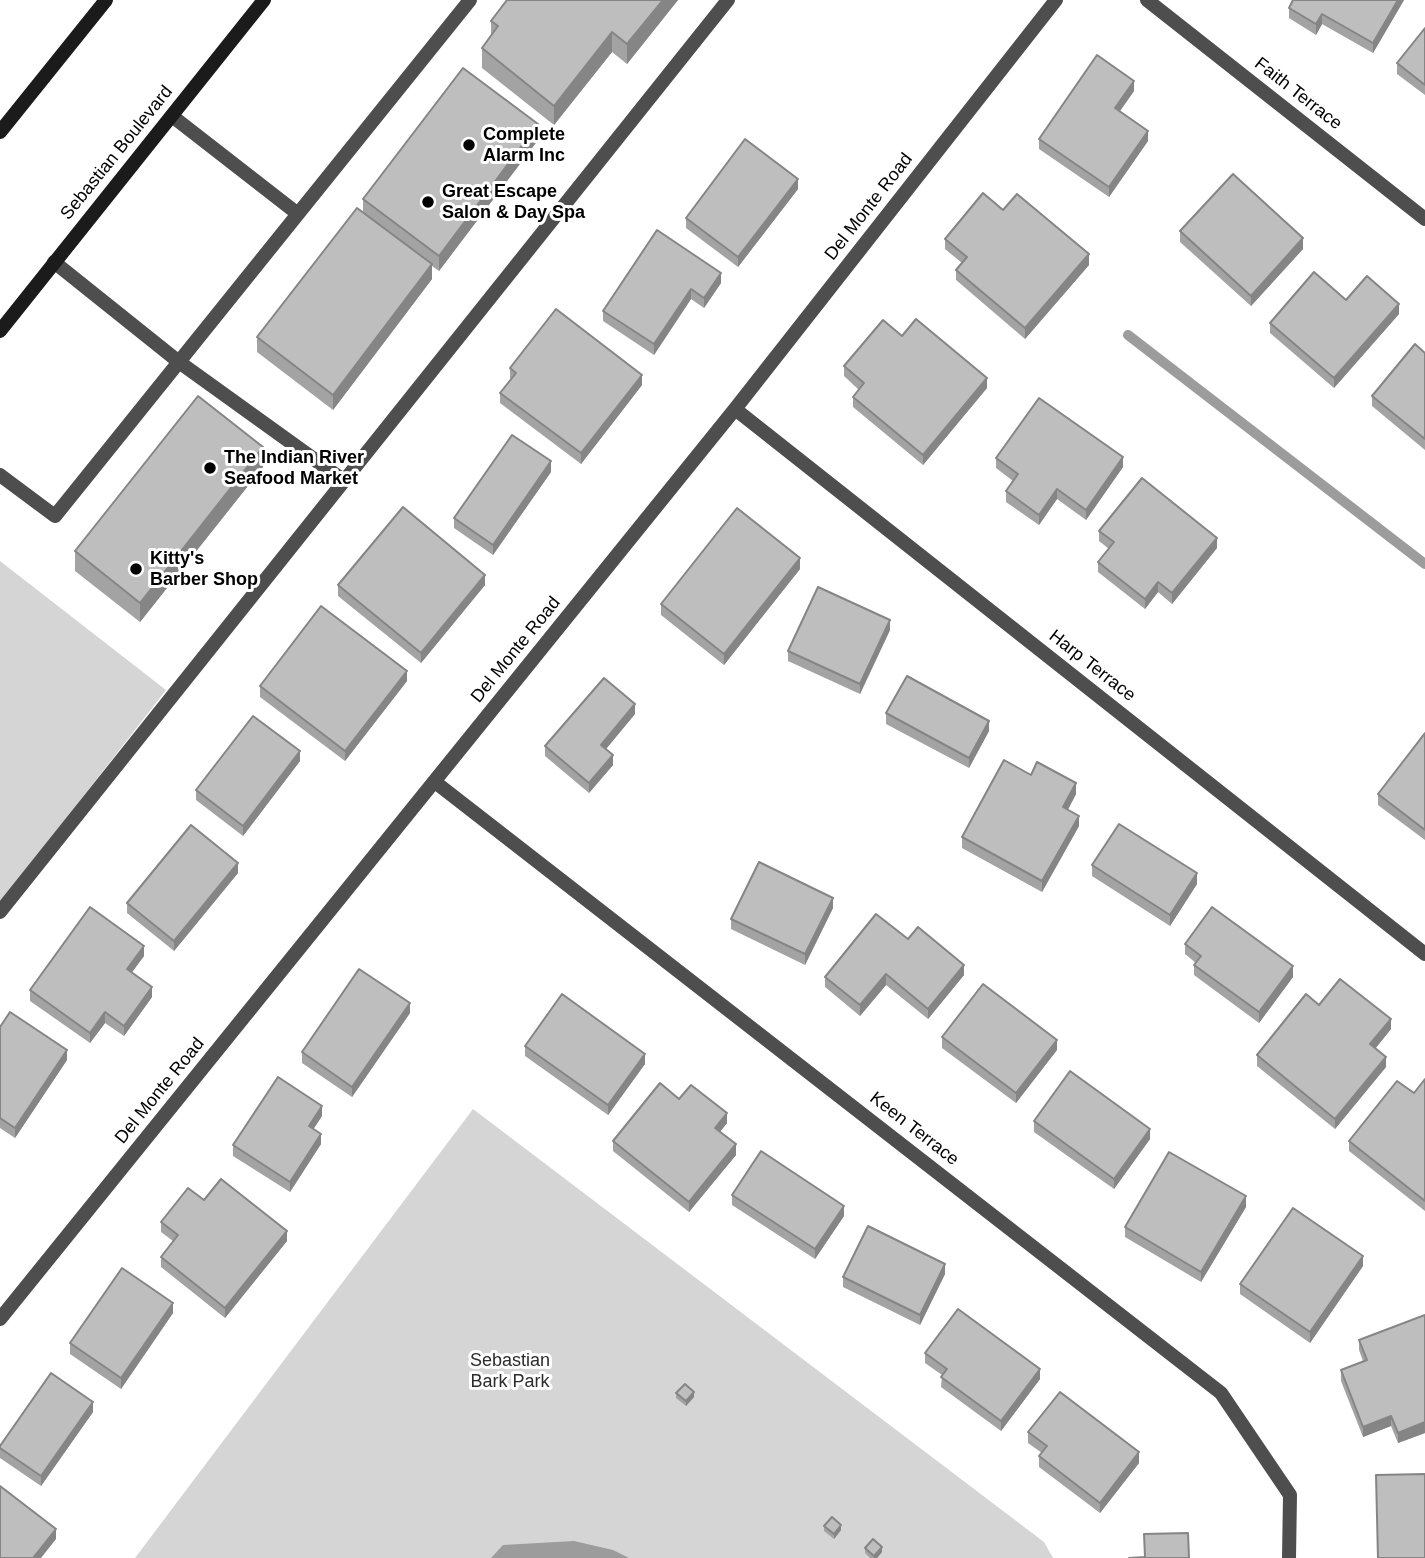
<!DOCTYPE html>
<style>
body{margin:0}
canvas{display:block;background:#fff}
</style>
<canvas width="1425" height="1558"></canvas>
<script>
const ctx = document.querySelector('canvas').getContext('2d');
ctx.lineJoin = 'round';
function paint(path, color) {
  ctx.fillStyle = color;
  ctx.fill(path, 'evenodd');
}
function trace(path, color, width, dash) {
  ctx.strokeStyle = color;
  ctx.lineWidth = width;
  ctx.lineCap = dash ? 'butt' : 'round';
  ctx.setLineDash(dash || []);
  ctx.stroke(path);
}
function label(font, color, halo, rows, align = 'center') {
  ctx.font = font + ' Arial,sans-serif';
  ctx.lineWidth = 6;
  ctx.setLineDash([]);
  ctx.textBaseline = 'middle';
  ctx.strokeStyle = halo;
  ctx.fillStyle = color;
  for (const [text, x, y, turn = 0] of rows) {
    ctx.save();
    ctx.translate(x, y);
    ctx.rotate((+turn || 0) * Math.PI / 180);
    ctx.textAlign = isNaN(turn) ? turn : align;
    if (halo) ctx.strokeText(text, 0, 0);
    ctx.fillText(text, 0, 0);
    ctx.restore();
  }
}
paint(new Path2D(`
 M0 561 166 690 1 902 0 901Z
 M473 1109 1044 1542 1053 1558H135Z`), '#d5d5d5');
paint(new Path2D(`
 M574 1541 613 1550 629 1558H491L503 1545Z`), '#9c9c9c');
trace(new Path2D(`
 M1128 335 1425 564`), '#9c9c9c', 10);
trace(new Path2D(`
 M172 116 298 214
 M54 262 179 362 343 480
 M0 475 55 516 470 0
 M0 912 728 0`), '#4e4e4e', 14);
trace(new Path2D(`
 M1147 0 1425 219
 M735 409 1425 954
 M435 782 1221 1393 1290 1495 1289 1558
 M0 1319 735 409 1056 0`), '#4e4e4e', 14);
trace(new Path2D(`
 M0 132 106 0
 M0 331 264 0`), '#1b1b1b', 14);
paint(new Path2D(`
 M507 0H678L627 64 612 52 554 125 482 68V48L491 36V21Z
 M1404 0 1373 53 1322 24 1316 35 1289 18V8Z
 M1425 28V95L1397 74V63Z
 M1134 91 1120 111 1148 141 1109 197 1039 149V139Z
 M538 140 439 271 432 266V279L333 410 257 352V337L363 213V199Z
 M798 189 738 267 686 228V218Z
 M1003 210 1089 265 1025 339 956 280V270L962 263 945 249V239Z
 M1180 231 1303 249 1251 306 1180 242Z
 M721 273V283L704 308 691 299 654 355 603 321V311Z
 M1346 300 1399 314 1334 388 1270 333V323Z
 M1425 353V450L1372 406V396Z
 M844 366 987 388 923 465 853 407V397L859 390 844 376Z
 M510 368 642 385 581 464 500 403V393L511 379 510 378Z
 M996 458 1123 467 1086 520 1057 499 1039 525 1006 502V491L1013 481 996 468Z
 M263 467 140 622 75 571V551Z
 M551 472 493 555 454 528V518Z
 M1099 531 1217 548 1172 604 1158 592 1145 609 1098 572V562L1109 549 1099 541Z
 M800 569 724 665 661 615V604Z
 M338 585H485L421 663 338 596Z
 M890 630 860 694 788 661V651Z
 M407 681 345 761 260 697V686Z
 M886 713 989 731 969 768 886 724Z
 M635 714 606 749 613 765 589 793 545 756V746Z
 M1425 733V840L1378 805V794Z
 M300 761 243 836 196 800V790Z
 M1031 775 1076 794 1068 810 1079 826 1042 892 962 848V837Z
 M1092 865 1197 884 1170 926 1092 876Z
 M238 873 174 951 127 913V903Z
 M833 908 805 965 731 929V919Z
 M908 939 964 975 928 1019 886 985 860 1016 825 987V977Z
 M1185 944 1293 977 1259 1023 1194 975V965L1196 963 1185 954Z
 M144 956 132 972 152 997 124 1036 105 1023 90 1043 30 1001V990Z
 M1319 1005 1391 1029 1375 1049 1386 1067 1335 1129 1257 1066V1055Z
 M410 1013 352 1097 302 1063V1052Z
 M0 1027 67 1060 15 1138 0 1128Z
 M942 1037 1057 1050 1016 1103 942 1048Z
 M525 1046 645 1064 608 1115 525 1056Z
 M1425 1079V1211L1349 1151V1141L1414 1093Z
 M679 1099 727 1123 720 1132 736 1155 689 1212 613 1151V1141Z
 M322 1116 313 1129 321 1144 290 1192 233 1156V1145Z
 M1034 1121 1150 1139 1114 1189 1034 1132Z
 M732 1195 844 1216 815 1259 732 1205Z
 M204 1200 287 1241 225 1318 161 1267V1257L173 1241 161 1232V1222Z
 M1246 1207 1201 1282 1125 1237V1227Z
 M1363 1266 1310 1343 1240 1294V1284Z
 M945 1274 920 1325 843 1287V1277Z
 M173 1313 121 1389 70 1354V1343Z
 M1425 1315V1433L1398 1443 1391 1426 1363 1437 1341 1381V1370L1363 1361 1359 1350V1340Z
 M925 1353 1040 1379 1001 1431 941 1387 942 1375 925 1363Z
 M676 1393 694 1397 686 1406 676 1398Z
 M93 1412 41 1486 0 1458V1446Z
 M1028 1432 1139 1463 1100 1513 1039 1467V1456L1042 1453 1028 1443Z
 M824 1526 841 1530 834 1539 824 1531Z
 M865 1548 882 1552 877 1558H870L865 1553Z`), '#a3a3a3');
paint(new Path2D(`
 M663 0H678L627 64V44Z
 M1398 0H1404L1373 53V43Z
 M1322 14V24L1316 35V24Z
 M612 32V52L554 125V106Z
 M1134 81V91L1115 118V108Z
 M538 124V140L439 271V256Z
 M1148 131V141L1109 197V187Z
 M798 179V189L738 267V257Z
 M1303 238V249L1251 306V296Z
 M1089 254V265L1025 339V328Z
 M432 264V279L333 410V395Z
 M721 273V283L704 308V298Z
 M691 289V299L654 355V344Z
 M1399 304V314L1334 388V378Z
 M642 375V385L581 464V453Z
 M987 378V388L923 465V455Z
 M263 447V467L140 622V603Z
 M1123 457V467L1086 520V510Z
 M551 461V472L493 555V545Z
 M1057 489V499L1039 525V515Z
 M1217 538V548L1172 604V593Z
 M800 558V569L724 665V654Z
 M485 575V585L421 663V653Z
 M1158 582V592L1145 609V599Z
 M890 620V630L860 694V684Z
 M407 671V681L345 761V751Z
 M635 704V714L601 755V745Z
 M989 721V731L969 768V758Z
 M300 751V761L243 836V826Z
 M613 755V765L589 793V783Z
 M1076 783V794L1063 818V807Z
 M1079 816V826L1042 892V881Z
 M238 863V873L174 951V941Z
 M1197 873V884L1170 926V915Z
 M833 898V908L805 965V954Z
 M144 946V956L127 979V969Z
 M964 965V975L928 1019V1009Z
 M1293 966V977L1259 1023V1012Z
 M886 974V985L860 1016V1005Z
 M152 987V997L124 1036V1026Z
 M410 1003V1013L352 1097V1087Z
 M105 1012V1023L90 1043V1033Z
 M1391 1019V1029L1370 1055V1044Z
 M1057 1040V1050L1016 1103V1093Z
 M67 1050V1060L15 1138V1128Z
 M645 1054V1064L608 1115V1105Z
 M1386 1057V1067L1335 1129V1119Z
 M322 1106V1116L309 1136V1126Z
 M727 1113V1123L715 1138V1128Z
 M1150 1129V1139L1114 1189V1179Z
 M321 1134V1144L290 1192V1182Z
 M736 1144V1155L689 1212V1202Z
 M1246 1196V1207L1201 1282V1272Z
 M844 1206V1216L815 1259V1249Z
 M287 1231V1241L225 1318V1308Z
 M1363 1256V1266L1310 1343V1332Z
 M945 1264V1274L920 1325V1315Z
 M173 1303V1313L121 1389V1378Z
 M1040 1369V1379L1001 1431V1421Z
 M694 1392V1397L686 1406V1401Z
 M93 1402V1412L41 1486V1476Z
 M1391 1416V1426L1363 1437V1427Z
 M1425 1422V1433L1398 1443V1433Z
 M1139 1452V1463L1100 1513V1503Z
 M841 1525V1530L834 1539V1534Z
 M56 1529V1539L41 1558H33Z
 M882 1547V1552L877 1558H874V1556Z`), '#858585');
const building = new Path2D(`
 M507 0H663L627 44 612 32 554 106 482 48 498 26 491 21Z
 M1293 0H1398L1373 43 1322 14 1316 24 1289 8Z
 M1425 28V85L1397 63Z
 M1097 55 1134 81 1115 108 1148 131 1109 187 1039 139Z
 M463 68 538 124 439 256 363 199Z
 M745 139 798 179 738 257 686 218Z
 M1233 174 1303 238 1251 296 1180 231Z
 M983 193 1003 210 1017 194 1089 254 1025 328 956 270 967 257 945 239Z
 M357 208 432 264 333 395 257 337Z
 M657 230 721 273 704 298 691 289 654 344 603 311Z
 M1314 272 1346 300 1367 276 1399 304 1334 378 1270 323Z
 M556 309 642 375 581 453 500 393 516 373 510 368Z
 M916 319 987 378 923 455 853 397 864 383 844 366 883 320 902 336Z
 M1415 344 1425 353V439L1372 396Z
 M198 396 263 447 140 603 75 551Z
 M1039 398 1123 457 1086 510 1057 489 1039 515 1006 491 1018 474 996 458Z
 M512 435 551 461 493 545 454 518Z
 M1142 478 1217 538 1172 593 1158 582 1145 599 1098 562 1114 542 1099 531Z
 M403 507 485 575 421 653 338 585Z
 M737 508 800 558 724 654 661 604Z
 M818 587 890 620 860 684 788 651Z
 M321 606 407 671 345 751 260 686Z
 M907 676 989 721 969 758 886 713Z
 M604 678 635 704 601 745 613 755 589 783 545 746Z
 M253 716 300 751 243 826 196 790Z
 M1425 733V830L1378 794Z
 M1004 760 1031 775 1037 762 1076 783 1063 807 1079 816 1042 881 962 837Z
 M1119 824 1197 873 1170 915 1092 865Z
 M191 825 238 863 174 941 127 903Z
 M759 862 833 898 805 954 731 919Z
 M90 907 144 946 127 969 152 987 124 1026 105 1012 90 1033 30 990Z
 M1212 907 1293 966 1259 1012 1194 965 1201 956 1185 944Z
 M876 914 908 939 918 927 964 965 928 1009 886 974 860 1005 825 977Z
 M359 969 410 1003 352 1087 302 1052Z
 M1340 979 1391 1019 1370 1044 1386 1057 1335 1119 1257 1055 1306 994 1319 1005Z
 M983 984 1057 1040 1016 1093 942 1037Z
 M562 994 645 1054 608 1105 525 1046Z
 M10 1012 67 1050 15 1128 0 1118V1027Z
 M1070 1071 1150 1129 1114 1179 1034 1121Z
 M278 1077 322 1106 309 1126 321 1134 290 1182 233 1145Z
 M1425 1079V1201L1349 1141 1397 1081 1414 1093Z
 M660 1083 679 1099 691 1085 727 1113 715 1128 736 1144 689 1202 613 1141Z
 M761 1151 844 1206 815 1249 732 1195Z
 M1169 1152 1246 1196 1201 1272 1125 1227Z
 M221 1179 287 1231 225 1308 161 1257 178 1235 161 1222 188 1188 204 1200Z
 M1293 1208 1363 1256 1310 1332 1240 1284Z
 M868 1226 945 1264 920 1315 843 1277Z
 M122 1268 173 1303 121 1378 70 1343Z
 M958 1309 1040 1369 1001 1421 941 1377 947 1369 925 1353Z
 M1425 1315V1422L1398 1433 1391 1416 1363 1427 1341 1370 1367 1360 1359 1340Z
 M51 1373 93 1402 41 1476 0 1448V1446Z
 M685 1384 694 1392 686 1401 676 1393Z
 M1060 1392 1139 1452 1100 1503 1039 1456 1047 1446 1028 1432Z
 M1425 1474V1558H1378L1376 1475Z
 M0 1486 56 1529 33 1558H0Z
 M832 1517 841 1525 834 1534 824 1526Z
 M1188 1533 1189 1558H1129L1145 1557 1144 1534Z
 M873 1539 882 1547 874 1556 865 1548Z`);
paint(building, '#bebebe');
trace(building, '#858585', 2);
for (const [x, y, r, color] of [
 [469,145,7,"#000"],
 [428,202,7,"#000"],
 [210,468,7,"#000"],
 [136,569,7,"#000"]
]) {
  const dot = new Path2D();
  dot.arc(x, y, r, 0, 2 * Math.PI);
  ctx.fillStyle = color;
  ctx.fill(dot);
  trace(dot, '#fff', 2.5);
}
label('18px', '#000', '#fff', [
 ["Faith Terrace",1298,94,38],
 ["Sebastian Boulevard",117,153,-51],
 ["Del Monte Road",869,207,-52],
 ["Del Monte Road",516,650,-51],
 ["Harp Terrace",1092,666,38],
 ["Del Monte Road",160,1091,-51],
 ["Keen Terrace",914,1129,38]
]);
label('bold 18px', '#000', '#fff', [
 ["Complete",483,135],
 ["Alarm Inc",483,156],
 ["Great Escape",442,192],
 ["Salon & Day Spa",442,213],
 ["The Indian River",224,458],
 ["Seafood Market",224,479],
 ["Kitty's",150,559],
 ["Barber Shop",150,580]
], 'left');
label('18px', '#2c2c2c', '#fff', [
 ["Sebastian",510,1361],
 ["Bark Park",510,1382]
]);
</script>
